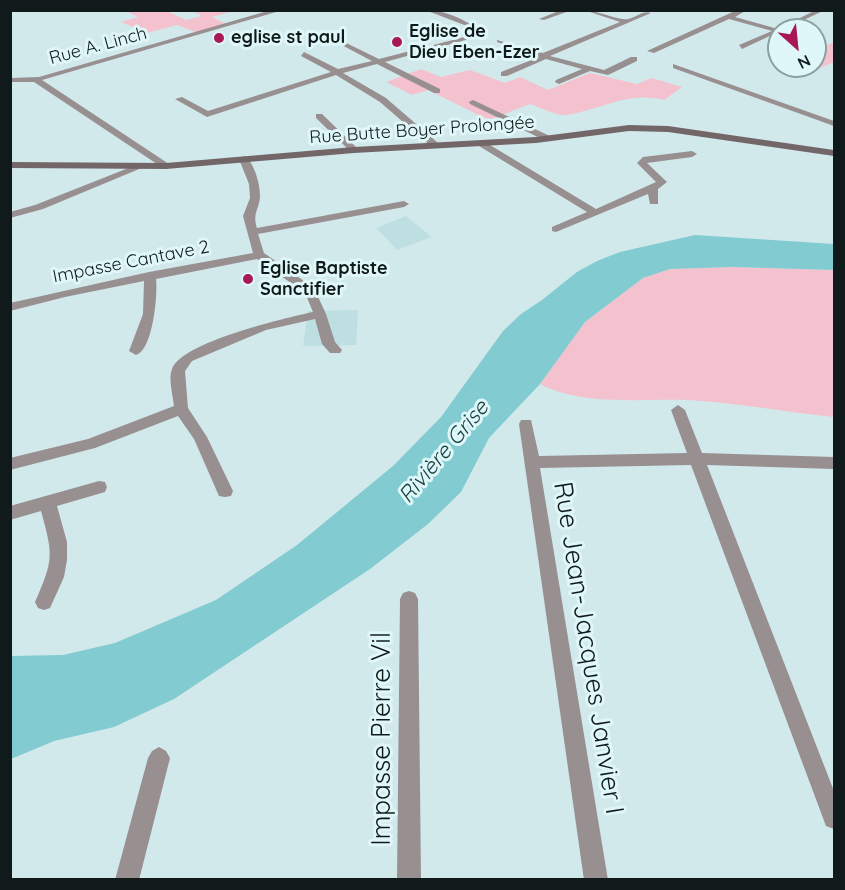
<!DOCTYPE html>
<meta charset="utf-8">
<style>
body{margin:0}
#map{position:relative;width:845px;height:890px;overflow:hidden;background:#d2e9eb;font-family:Quicksand,sans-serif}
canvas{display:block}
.frame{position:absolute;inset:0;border:12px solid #111a1a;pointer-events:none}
.north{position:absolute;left:767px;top:18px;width:60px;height:60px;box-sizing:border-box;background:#dff7f8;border:2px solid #8d9f9f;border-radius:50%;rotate:153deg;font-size:16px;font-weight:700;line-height:24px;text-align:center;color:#111a1a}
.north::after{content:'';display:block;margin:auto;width:21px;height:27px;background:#a81856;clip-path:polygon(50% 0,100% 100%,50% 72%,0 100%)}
</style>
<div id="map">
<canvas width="845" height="890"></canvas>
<div class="frame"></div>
<div class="north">N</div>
</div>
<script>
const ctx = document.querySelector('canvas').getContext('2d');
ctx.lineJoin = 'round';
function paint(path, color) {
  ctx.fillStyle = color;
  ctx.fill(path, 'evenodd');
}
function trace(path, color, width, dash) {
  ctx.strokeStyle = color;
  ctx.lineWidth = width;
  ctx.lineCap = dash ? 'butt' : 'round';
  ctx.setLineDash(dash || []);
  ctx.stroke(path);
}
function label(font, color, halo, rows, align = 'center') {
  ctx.font = font + ' Quicksand,sans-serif';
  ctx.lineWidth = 6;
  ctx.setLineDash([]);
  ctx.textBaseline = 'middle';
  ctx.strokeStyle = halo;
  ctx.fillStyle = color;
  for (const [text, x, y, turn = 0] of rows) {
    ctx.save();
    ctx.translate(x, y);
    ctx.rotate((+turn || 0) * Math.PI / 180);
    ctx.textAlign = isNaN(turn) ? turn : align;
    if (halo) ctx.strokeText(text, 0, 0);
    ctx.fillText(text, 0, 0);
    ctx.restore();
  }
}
paint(new Path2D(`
 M406 216 432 237 397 250 376 228Z
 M358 310 356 345 303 346 308 311Z`), '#bedfe1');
paint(new Path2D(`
 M126 11H167L186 20 202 16 192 11H234L212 17 227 25 198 33 177 25 147 33 121 22 138 17Z
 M834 42V62L813 71 798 66H815V51Z
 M421 69 441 77 470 70 505 83 520 77 548 90 590 73 637 84 652 78 682 87 664 100C625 91 602 110 566 115 556 116 540 107 530 104L489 120 428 90 412 95 386 82Z
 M733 267 834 270V417C786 412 737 403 689 400 641 398 585 407 540 384L585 322 643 278 670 269Z`), '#f3c2ce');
paint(new Path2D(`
 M695 235 834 244V270L733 267 670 269 643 278 585 322 540 384 489 438 461 492 428 524 370 569 174 699 114 727 54 741 11 759V656L63 655 115 643 216 600 297 545 393 466 441 417 503 331 521 314 542 300 577 272 597 261 620 252Z`), '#81cbd1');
paint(new Path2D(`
 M271 10H283L42 80 169 164V168H163L34 82H10V78L39 77Z
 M425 10C446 10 470 21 484 35L385 62 440 89V93H434L377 64 343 73 386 98 438 143V147H432L380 102 336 75 207 117 175 99 182 97 208 111 331 72 301 56 304 52 338 69 372 61 336 42 338 39 379 59 476 34 467 26Z
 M561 10H572L544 20 539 19Z
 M584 10C597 10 618 21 628 19 637 17 643 10 651 13L550 56 604 70 631 57H637V61L608 75 590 71 559 84 555 82 556 80 582 69 546 59 507 76H501V72L539 57 497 42V40L543 53 620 22Z
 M737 10H747L735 17 778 29 816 10H825L742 49 739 45 772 31 729 19 654 53 647 51Z
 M673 64 834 121V126L673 68Z
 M473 100 552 137 553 139 546 141 470 104 469 102Z
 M316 114H322L357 148V152H351L316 118Z
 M479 142H485L596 209 656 182 637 163 643 157 692 151 697 154 692 157 647 163 667 182 658 189V204H650L648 194 556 232 552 231V227L587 212 479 146Z
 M244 156C254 161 260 184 260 195 260 209 252 212 257 228L404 201 409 204 404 207 258 234 264 253 314 288 326 314 335 342 342 350 340 353H330L322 344 315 319 266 330 192 361 185 371 188 408 207 437 233 491 231 496 225 497 219 496 194 439 178 416 95 448 10 470V458L88 439 174 406C173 396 168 378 172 369 182 342 285 318 313 312L305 293 257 259 156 279C158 294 153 350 136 355L129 351 143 314 144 281 65 297 10 311V303L149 272 253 253 243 216 250 198 249 184 239 159Z
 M136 165 144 167 43 209 10 218V212L35 205Z
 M678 405 685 410 702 453 834 457V469L707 465 834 791V829L826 826 823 818 691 465 540 468 608 880H584L519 424 521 420H531L539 456 687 453 671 410Z
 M99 481 105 482 107 487 105 492 57 506 67 542V560L64 577 50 608 44 610 38 608 35 602C54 559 53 555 41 511L10 520V506Z
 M409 591 415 593 418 599 421 880H397L400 599 403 593Z
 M159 747 166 751 170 758 139 880H115L148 758 152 751Z`), '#988f91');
paint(new Path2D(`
 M629 125 668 126 834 150V156L668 132 629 131 536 143 354 153 166 169 10 168V162L166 163 354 147 536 137Z`), '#736669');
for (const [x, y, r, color] of [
 [219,38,6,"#a81856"],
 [397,42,6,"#a81856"],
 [248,279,6,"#a81856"]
]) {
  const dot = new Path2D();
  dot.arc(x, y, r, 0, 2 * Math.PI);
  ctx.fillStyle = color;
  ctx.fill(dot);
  trace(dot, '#dff7f8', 2);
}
label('bold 18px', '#111a1a', '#dff7f8', [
 ["Eglise de",409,32],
 ["Dieu Eben-Ezer",409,53],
 ["eglise st paul",231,38],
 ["Eglise Baptiste",260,269],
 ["Sanctifier",260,290]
], 'left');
label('18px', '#111a1a', '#dff7f8', [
 ["Rue A. Linch",98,46,-15],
 ["Rue Butte Boyer Prolongée",422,130,-4],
 ["Impasse Cantave 2",131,262,-11]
]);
label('italic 22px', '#1a3f41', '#dff7f8', [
 ["Rivière Grise",444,452,-50]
]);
label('26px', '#111a1a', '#dff7f8', [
 ["Rue Jean-Jacques Janvier I",588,648,81],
 ["Impasse Pierre Vil",382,739,-90]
]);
</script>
